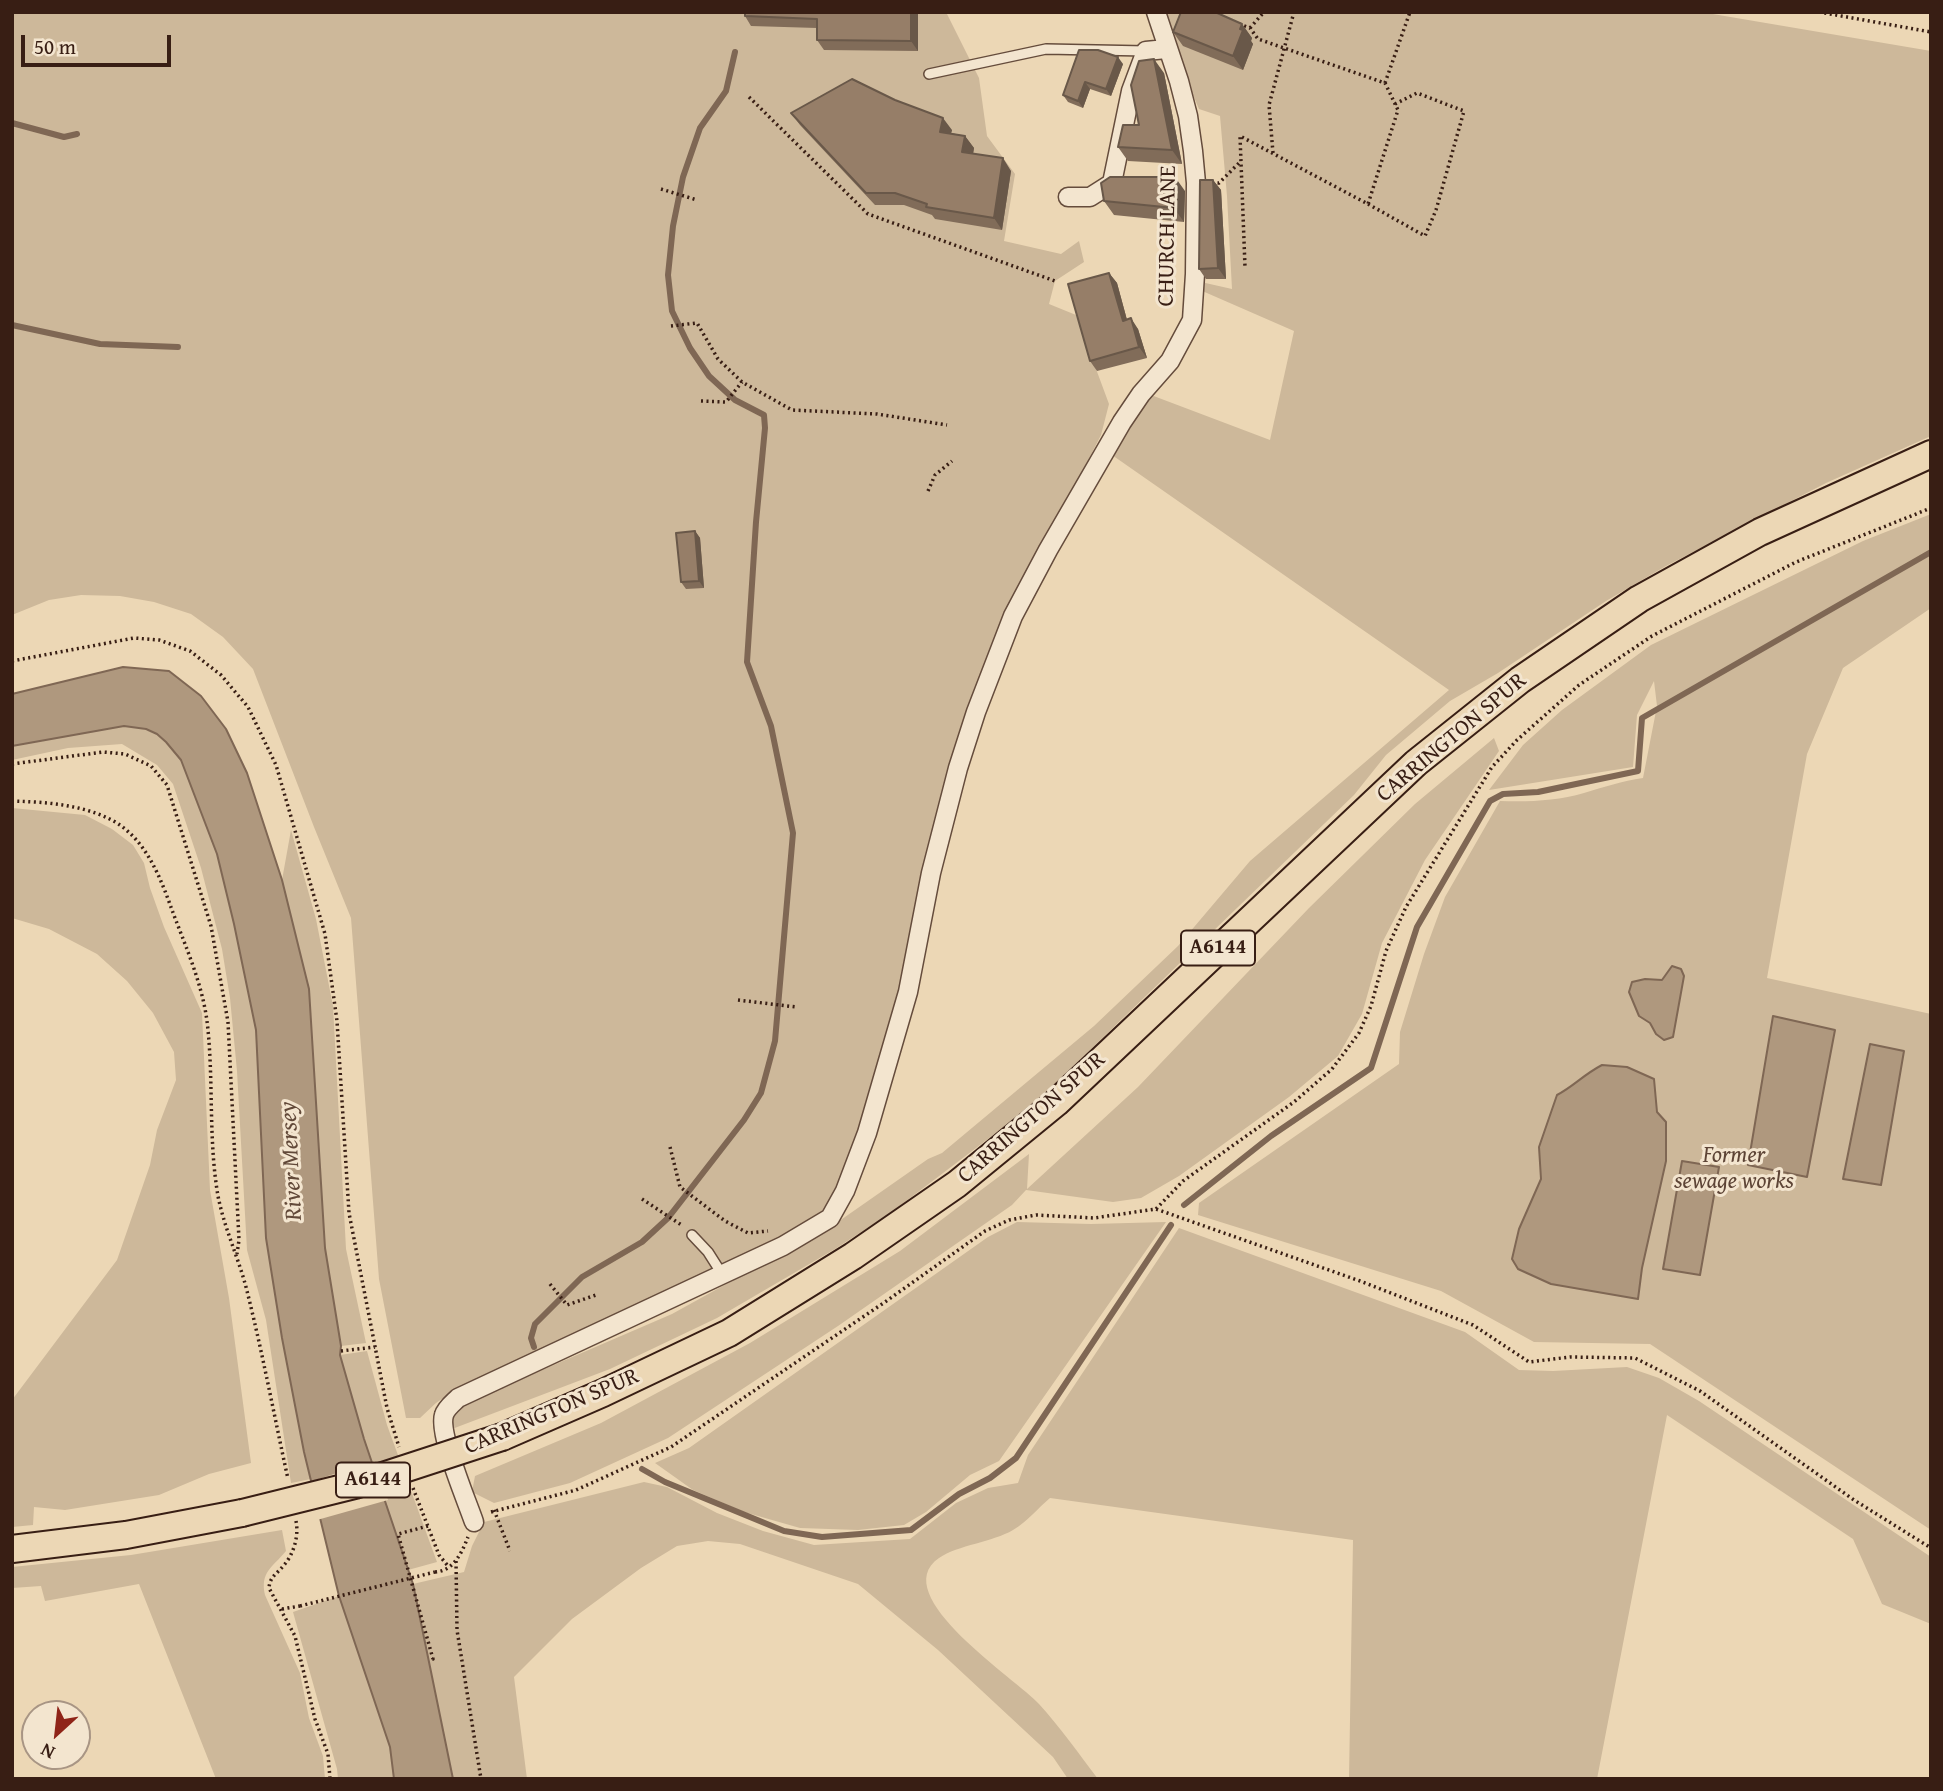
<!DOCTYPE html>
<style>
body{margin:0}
#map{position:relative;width:1943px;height:1791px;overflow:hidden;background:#ecd7b5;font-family:"Gentium Book Plus",serif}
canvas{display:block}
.frame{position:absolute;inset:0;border:14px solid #381e14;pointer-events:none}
.north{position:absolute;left:21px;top:1700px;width:70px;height:70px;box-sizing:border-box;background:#f3e5cf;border:2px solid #a89584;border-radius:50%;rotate:207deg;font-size:19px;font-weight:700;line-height:28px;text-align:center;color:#381e14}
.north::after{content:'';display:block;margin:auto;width:24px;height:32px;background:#8f2418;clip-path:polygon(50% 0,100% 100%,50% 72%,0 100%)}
.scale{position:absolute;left:21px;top:35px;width:150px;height:32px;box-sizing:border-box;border:4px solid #381e14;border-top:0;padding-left:9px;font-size:21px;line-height:24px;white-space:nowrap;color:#381e14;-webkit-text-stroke:5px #f3e5cf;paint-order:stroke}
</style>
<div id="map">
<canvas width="1943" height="1791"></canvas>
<div class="frame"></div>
<div class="north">N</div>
<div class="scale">50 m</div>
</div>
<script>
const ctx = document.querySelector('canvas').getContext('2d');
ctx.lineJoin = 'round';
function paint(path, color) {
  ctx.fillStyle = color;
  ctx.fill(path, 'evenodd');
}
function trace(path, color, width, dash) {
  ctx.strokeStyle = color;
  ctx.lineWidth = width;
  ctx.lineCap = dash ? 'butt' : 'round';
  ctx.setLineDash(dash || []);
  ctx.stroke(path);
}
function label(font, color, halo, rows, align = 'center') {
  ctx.font = font + ' "Gentium Book Plus",serif';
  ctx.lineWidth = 6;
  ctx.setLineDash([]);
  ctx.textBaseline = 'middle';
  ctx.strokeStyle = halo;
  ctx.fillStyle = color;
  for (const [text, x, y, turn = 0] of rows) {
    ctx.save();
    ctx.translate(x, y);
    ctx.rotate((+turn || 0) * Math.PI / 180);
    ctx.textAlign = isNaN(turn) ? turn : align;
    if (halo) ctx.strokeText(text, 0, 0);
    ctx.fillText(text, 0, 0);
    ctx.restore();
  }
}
paint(new Path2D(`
 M12 12H946L979 78 987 136 1015 174 1004 241 1061 254 1079 241 1084 262 1055 281 1049 304 1076 315 1109 404 1101 435 1006 621 860 1133 840 1186 819 1216 780 1241 456 1389 436 1403 420 1418H406L379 1279 351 918 314 827 253 669 223 637 191 614 154 602 120 596 81 595 49 600 12 615Z
 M1164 12H1701L1931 51V436L1826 483 1666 566 1606 601 1498 673 1450 701 1386 755 1354 795 1034 1104 889 1214 835 1249 717 1318 610 1369 452 1429 454 1413 468 1402 672 1314 835 1224 928 1159 942 1153 1094 1026 1178 946 1250 861 1449 690 1112 455 1128 423 1151 395 1270 440 1294 331 1200 290 1201 282 1232 289 1227 196 1220 116 1199 109 1173 48Z
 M1931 514V608L1843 668 1807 754 1767 978 1931 1014V1530L1650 1344 1534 1342 1441 1291 1198 1215 1199 1203 1399 1064 1400 1032 1424 954 1445 897 1500 801C1528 802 1557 801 1584 793 1604 787 1622 781 1643 778L1657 706 1654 681 1637 715 1633 767 1489 790 1523 745 1562 710 1651 645 1863 541Z
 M134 726 157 734 166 742 181 760 217 854 234 924 256 1030 266 1238 282 1338 311 1479 291 1483 266 1320 247 1250 237 1071 230 998 222 949 201 868 173 784 157 765 122 744 68 748 12 760V746L110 728Z
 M1494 738 1499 751 1425 860 1382 943 1362 1014 1338 1056 1289 1097 1179 1176 1141 1198 1113 1202 1026 1190 1012 1205 838 1326 668 1438 570 1483 494 1503 472 1492 475 1476 601 1423 750 1343 900 1251 1029 1154 1027 1189 1138 1087 1309 908 1415 804Z
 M12 808 85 815 112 829 133 845 144 863 150 888 164 927 202 1013 210 1190 229 1298 251 1463 209 1474 159 1495 65 1510 34 1507 33 1525 12 1527V1400L117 1260 150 1165 157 1130 176 1080 174 1052 153 1013 127 981 97 954 49 929 12 918Z
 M291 830 316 919 333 1006 346 1249 366 1343 341 1346 325 1248 309 989 282 880Z
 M1017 1222 1091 1224 1166 1222 999 1461 970 1475 926 1512 904 1525 858 1530 800 1528 744 1512 693 1490 655 1463 689 1448 988 1237Z
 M1179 1228 1465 1332 1519 1370 1553 1371 1627 1367 1659 1378 1699 1401 1931 1557V1624L1882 1604 1853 1539 1667 1415 1597 1779H1349L1353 1540 1050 1498C1038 1508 1027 1522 1013 1530 993 1542 958 1545 939 1558 885 1595 1018 1680 1039 1704 1060 1727 1079 1754 1098 1779H1068L1053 1757 938 1650 858 1584 740 1544 708 1541 677 1546 641 1568 572 1619 514 1677 527 1779H453L413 1584 464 1572 472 1546 484 1522 644 1482 667 1487 717 1513 763 1531 814 1545 910 1539 956 1503 988 1488 1018 1483 1028 1455Z
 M367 1351 387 1425 437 1562 408 1570 364 1439 340 1355Z
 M282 1530 286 1551C272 1568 260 1572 265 1595L300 1673 309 1718 323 1756 325 1779H216L139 1584 45 1601 41 1586 12 1588V1567L131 1555Z
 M339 1596 390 1747 394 1779H338L337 1769 293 1612Z`), '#cdb89a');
const water = new Path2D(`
 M123 667 169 671 201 696 226 729 247 773 282 880 309 989 325 1248 341 1346 340 1355 364 1439 413 1584 453 1779H394L390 1747 339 1596 304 1452 282 1338 266 1238 256 1030 234 924 217 854 181 760 166 742 157 734 146 729 124 726 12 746V694Z
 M1672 966 1681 969 1684 976 1673 1037 1664 1040 1656 1034 1650 1023 1639 1016 1629 992 1632 982 1645 979 1662 980Z
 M1773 1016 1835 1030 1807 1177 1748 1165Z
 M1870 1044 1904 1051 1881 1185 1843 1179Z
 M1602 1065 1627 1067 1654 1079 1657 1112 1666 1122V1161L1642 1268 1638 1299 1551 1284 1518 1269 1512 1259 1519 1229 1541 1179 1539 1147 1557 1095C1574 1086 1583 1075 1602 1065Z
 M1682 1161 1719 1167 1700 1275 1663 1269Z`);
paint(water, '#af987e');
trace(water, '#7f6754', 2);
paint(new Path2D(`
 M375 1461 388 1500 317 1520 309 1482Z`), '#ecd7b5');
trace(new Path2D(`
 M12 123 64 137 77 134
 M12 325 100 344 178 347
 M1184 1205 1271 1136 1371 1068 1417 927 1490 801 1503 794 1538 792 1638 771 1642 718 1931 552
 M534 1347 531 1338 535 1324 582 1277 642 1242 668 1218 744 1120 761 1093 775 1041 793 833 771 726 747 662 756 522 765 428 764 415 735 400 709 376 690 348 672 311 668 275 673 226 683 177 700 128 726 91 735 52
 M642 1469 665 1482 784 1531 822 1537 911 1530 959 1494 990 1478 1016 1458 1171 1225`), '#7f6754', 6);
const lane = new Path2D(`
 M929 74 1046 49 1146 51
 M692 1235 708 1252 722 1274`);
const street = new Path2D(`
 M1068 197H1090L1112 183 1131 91 1146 51 1166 49
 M474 1522C467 1501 438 1434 444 1415 446 1408 453 1403 458 1398L783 1246 830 1218 845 1191 867 1133 908 992 931 873 958 768 976 712 1013 616 1048 550 1122 422 1141 394 1170 361 1192 320 1195 274 1196 183 1193 151 1188 116 1179 81 1156 12`);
const primary = new Path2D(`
 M502 1437 603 1393 729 1333 853 1256 957 1184 1056 1103 1416 763 1520 680 1639 599 1760 532 1931 454
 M12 1549 126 1535 242 1513`);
trace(lane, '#654c3c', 12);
trace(street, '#654c3c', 21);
trace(primary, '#381e14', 30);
trace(new Path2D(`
 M1819 12 1931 32
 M1239 24 1250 28 1258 39 1385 83 1398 110 1368 204 1240 136 1245 267
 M1250 28 1264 12
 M1385 83 1410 12
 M749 97 868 214 1055 281
 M1273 153 1269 105 1294 12
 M1212 183H1219L1240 162
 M661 189 697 200
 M1368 204 1425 236 1436 210 1464 111 1417 93 1395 104
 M671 326 697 323 718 359 742 382 792 410 877 414 947 425
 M701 401 726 402 742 382
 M928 491 935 475 952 461
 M12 661 134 638 159 640 190 651 221 675 248 707 276 765 325 934 337 1021 349 1213 387 1408 399 1447
 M12 764 103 752 125 754 151 766 167 785 211 926 228 1022 239 1240 237 1254
 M12 801C47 802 90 805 120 825 148 845 161 879 172 910 185 945 202 983 207 1021 214 1079 208 1138 218 1196 224 1227 238 1257 246 1287 262 1350 274 1415 288 1479
 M738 1000 796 1007
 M670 1147 680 1187 725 1221 748 1233 768 1231
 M642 1199 683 1226
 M1156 1209 1183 1181 1294 1102 1332 1069 1359 1033 1371 1006 1386 951 1406 907 1492 767 1517 740 1579 685 1652 636 1796 562 1931 508
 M550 1284 567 1305 596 1295
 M341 1351 375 1347
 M413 1488 439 1555 448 1566
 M494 1510 510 1551
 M491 1512 576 1490 671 1447 885 1302 985 1231 1009 1220 1036 1215 1094 1218 1156 1209 1360 1281 1473 1325 1529 1362 1570 1357 1635 1358 1700 1391 1854 1500 1931 1548
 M296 1521C299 1535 294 1554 284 1565 277 1574 270 1576 269 1588L295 1636 315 1719 328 1754 330 1779
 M428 1526 398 1534 433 1659H429
 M456 1561 457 1630 481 1779
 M435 1572C454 1571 462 1552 468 1537
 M282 1609 300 1606`), '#381e14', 3.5, [2, 3.5]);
trace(lane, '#f3e5cf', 9);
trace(street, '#f3e5cf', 18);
trace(primary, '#ecd7b5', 26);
const primaryBridge = new Path2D(`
 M242 1513 355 1485 502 1437`);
trace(primaryBridge, '#381e14', 30, []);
trace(new Path2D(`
 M300 1606 435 1572`), '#381e14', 3.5, [2, 3.5]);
trace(primaryBridge, '#ecd7b5', 26);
paint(new Path2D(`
 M745 12H918V51L824 50 817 40V28L751 26 745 16Z
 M1242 24 1252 38 1251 41 1253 44 1243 70 1183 46 1173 32Z
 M1079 50 1123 64 1111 96 1090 89 1083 108 1068 102 1063 95Z
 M1164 73 1182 164 1128 161 1118 147 1139 125Z
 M791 113 952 130 951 133 965 136 974 148 973 154 1011 171 1002 230 935 219 932 215 904 205H875L800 125Z
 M1213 180 1221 190 1226 279H1206L1199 269Z
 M1185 191 1184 222 1114 215 1104 201Z
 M1109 273 1117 283 1127 320 1138 329 1147 358 1097 371 1090 361Z
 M695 531 700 538 704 588 686 589 681 582Z`), '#816c59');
paint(new Path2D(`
 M911 12H918V51L911 41Z
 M1242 24 1252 38 1251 41 1253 44 1243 70 1233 56Z
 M1118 57 1123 64 1111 96 1106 89Z
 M1154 59 1164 73 1182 164 1172 150Z
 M1085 82 1090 89 1083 108 1078 101Z
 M943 118 952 130 948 144 940 132Z
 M965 136 974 148 971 165 962 152Z
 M1003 158 1011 171 1002 230 994 218Z
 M1175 177 1185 191 1184 222 1174 208Z
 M1213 180 1221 190 1226 279 1218 268Z
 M1109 273 1117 283 1130 331 1123 321Z
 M1131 318 1138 329 1147 358 1139 347Z
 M695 531 700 538 704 588 699 581Z`), '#695849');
const building = new Path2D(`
 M745 12H911V41L817 40V19L745 16Z
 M1181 12H1215L1242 24 1240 29 1243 30 1233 56 1173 32Z
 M1079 50H1098L1118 57 1106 89 1085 82 1078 101 1063 95Z
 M1154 59 1172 150 1118 147 1123 125H1139L1131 85 1139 61Z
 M852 79 895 100 943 118 940 132 965 136 962 152 1003 158 994 218 926 207 927 204 895 193H866L791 113Z
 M1110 177H1175L1174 208 1104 201 1101 183Z
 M1200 180H1213L1218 268 1199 269Z
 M1109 273 1123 321 1131 318 1139 347 1090 361 1068 284Z
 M695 531 699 581 681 582 676 533Z`);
paint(building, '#967e68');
trace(building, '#695849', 2);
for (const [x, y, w] of [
 [1218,948,74],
 [373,1480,74]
]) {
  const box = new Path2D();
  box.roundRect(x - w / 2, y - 17.5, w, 35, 5);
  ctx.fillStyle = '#f3e5cf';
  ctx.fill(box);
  trace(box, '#381e14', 2);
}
label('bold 21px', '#381e14', null, [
 ["A6144",1218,948],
 ["A6144",373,1480]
]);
label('23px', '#381e14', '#f3e5cf', [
 ["CHURCH LANE",1168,236,-89],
 ["CARRINGTON SPUR",1452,738,-40],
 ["CARRINGTON SPUR",1032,1118,-41],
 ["CARRINGTON SPUR",552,1412,-23]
]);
label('italic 23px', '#5d4436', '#f3e5cf', [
 ["Former",1734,1156],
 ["sewage works",1734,1182]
]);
label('italic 24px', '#624939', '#f3e5cf', [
 ["River Mersey",292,1161,-93]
]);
</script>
